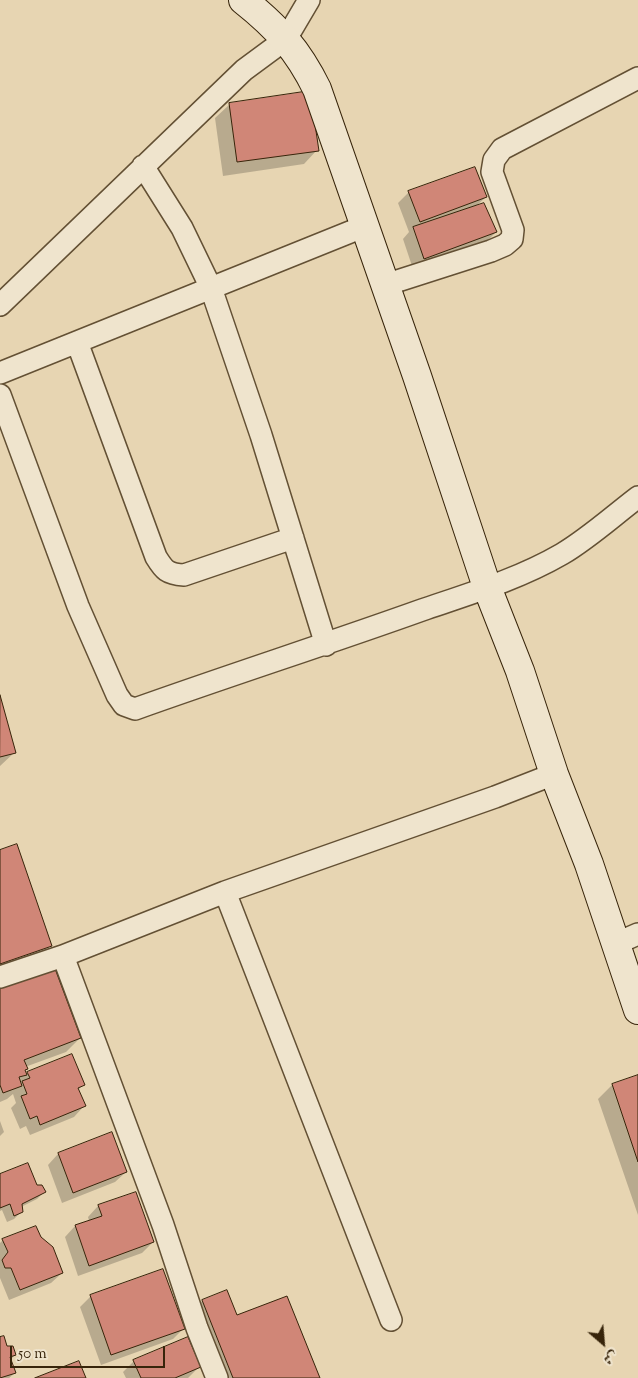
<!DOCTYPE html>
<meta charset="utf-8">
<style>
body{margin:0}
#map{position:relative;width:638px;height:1378px;overflow:hidden;background:#e7d5b2;font-family:"Sorts Mill Goudy",Amiri,serif}
canvas{display:block}
.north{position:absolute;left:578px;top:1318px;width:50px;height:50px;-webkit-text-stroke:4px #efe4cd;paint-order:stroke;rotate:153deg;font-size:14px;font-weight:700;line-height:20px;text-align:center;color:#37240a}
.north::after{content:'';display:block;margin:auto;width:18px;height:22px;background:#37240a;clip-path:polygon(50% 0,100% 100%,50% 72%,0 100%)}
.scale{position:absolute;left:10px;top:1346px;width:155px;height:22px;box-sizing:border-box;border:2px solid #37240a;border-top:0;padding-left:6px;font-size:15px;line-height:18px;white-space:nowrap;color:#37240a;-webkit-text-stroke:4px #efe4cd;paint-order:stroke}
</style>
<div id="map">
<canvas width="638" height="1378"></canvas>
<div class="north">ش</div>
<div class="scale">50 m</div>
</div>
<script>
const ctx = document.querySelector('canvas').getContext('2d');
ctx.lineJoin = 'round';
function paint(path, color) {
  ctx.fillStyle = color;
  ctx.fill(path, 'evenodd');
}
function trace(path, color, width, dash) {
  ctx.strokeStyle = color;
  ctx.lineWidth = width;
  ctx.lineCap = dash ? 'butt' : 'round';
  ctx.setLineDash(dash || []);
  ctx.stroke(path);
}
paint(new Path2D(`
 M309 93 317 150 304 164 223 176 215 118 229 105Z
 M409 192 486 197 475 207 496 232 485 243 413 269 403 239 409 232 398 203Z
 M0 700 15 752 0 766Z
 M0 851 50 946 37 959 0 972Z
 M0 987 80 1038 66 1052 25 1067 26 1069 24 1071 26 1075 28 1073 83 1085 78 1090 84 1106 74 1117 30 1135 26 1126 20 1129 11 1108 16 1103 13 1094 7 1099 0 1102Z
 M638 1076V1215L598 1099 612 1085Z
 M0 1121 4 1132 0 1136Z
 M111 1134 126 1172 115 1182 62 1203 48 1165 58 1154Z
 M0 1175 36 1186 44 1192 37 1199 21 1207V1212L14 1219 7 1222 2 1210 0 1211Z
 M136 1193 153 1242 142 1253 78 1276 65 1237 75 1226 89 1221 88 1217 98 1206Z
 M40 1238 62 1273 51 1283 9 1300 0 1278V1243L3 1240Z
 M162 1270 184 1328 173 1339 101 1365 80 1307 90 1297Z
 M227 1291 237 1317 318 1378H214L189 1315 202 1301Z
 M0 1339 15 1355 10 1360 15 1373 9 1378H0Z
 M134 1361 199 1367 188 1378H126L123 1372Z`), '#0003');
const building = new Path2D(`
 M310 91 319 151 237 162 229 103Z
 M475 167 487 197 420 222 408 191Z
 M484 203 497 232 424 259 413 227Z
 M0 695 16 753 0 757Z
 M17 844 52 946 0 964V850Z
 M54 966 81 1038 24 1060 28 1069 25 1070 27 1075 19 1077 22 1086 3 1093 0 1085V986Z
 M72 1054 85 1085 78 1088 86 1106 40 1125 37 1116 30 1119 21 1096 27 1094 22 1081 30 1078 27 1072Z
 M638 1075V1162L612 1084Z
 M112 1132 127 1172 73 1193 58 1153Z
 M28 1163 37 1185H42L46 1192 22 1204 23 1212 14 1216 10 1204 0 1208V1174Z
 M136 1192 154 1242 89 1266 75 1225 102 1216 98 1205Z
 M36 1226 41 1237 53 1247 63 1273 20 1290 11 1268H5L2 1260 8 1252 2 1239Z
 M163 1269 185 1329 111 1355 90 1295Z
 M227 1290 237 1315 287 1296 320 1378H233L202 1300Z
 M4 1336 7 1346H13L16 1355 10 1357 16 1373 0 1378V1337Z
 M188 1337 201 1367 175 1378H141L133 1360Z
 M79 1361 86 1378H35Z`);
paint(building, '#d08677');
trace(building, '#37240a', 1);
const street = new Path2D(`
 M143 166 182 228 211 288 261 435 326 645
 M385 285 491 251 505 245 512 239 513 230 492 172 494 160 502 149 638 78
 M0 305 244 70 286 39 309 0
 M77 342 156 557C164 570 167 574 184 575L293 538
 M0 373 365 226
 M0 395 78 606 117 695 124 705 135 709C230 675 327 644 422 610 469 594 519 579 562 554 589 538 613 516 638 497
 M225 892 391 1320
 M615 944 638 934
 M63 956 225 892 495 797 554 774
 M0 977 63 956 163 1225 197 1328 217 1378`);
const secondary = new Path2D(`
 M243 0C277 27 298 50 317 89L417 376 487 587 520 671 554 774 589 864 638 1010`);
trace(street, '#635034', 24);
trace(secondary, '#37240a', 30);
trace(street, '#efe4cd', 21);
trace(secondary, '#efe4cd', 28);
</script>
